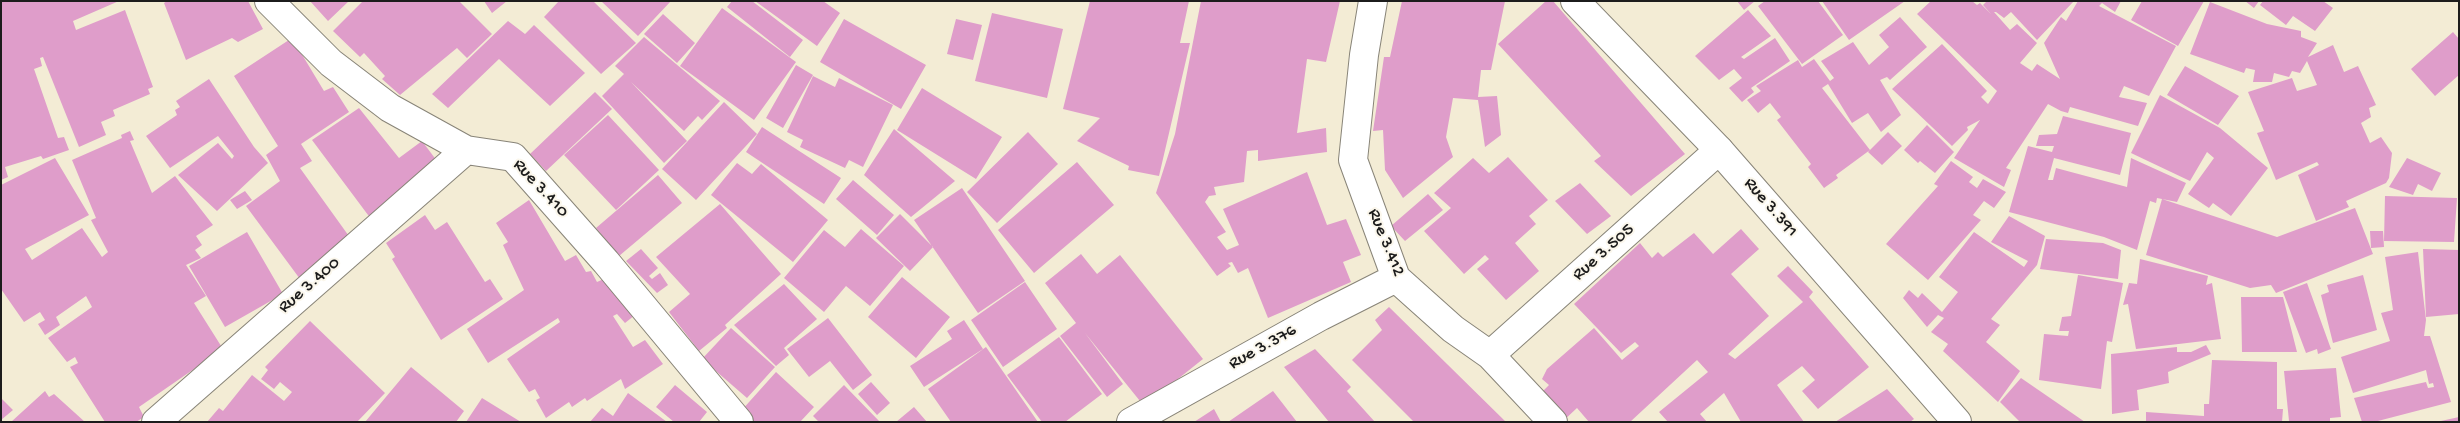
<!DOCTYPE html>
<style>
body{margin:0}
#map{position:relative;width:2460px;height:423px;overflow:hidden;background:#f3ecd5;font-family:"Gochi Hand",sans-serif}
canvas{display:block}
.frame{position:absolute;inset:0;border:2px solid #1c1c1c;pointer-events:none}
</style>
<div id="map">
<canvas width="2460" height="423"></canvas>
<div class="frame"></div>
</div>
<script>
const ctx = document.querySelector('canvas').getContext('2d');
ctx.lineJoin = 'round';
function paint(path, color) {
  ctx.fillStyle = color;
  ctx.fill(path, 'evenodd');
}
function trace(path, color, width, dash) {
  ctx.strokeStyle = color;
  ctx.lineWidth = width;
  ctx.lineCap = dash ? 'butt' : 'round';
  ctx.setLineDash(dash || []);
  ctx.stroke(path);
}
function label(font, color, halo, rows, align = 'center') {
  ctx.font = font + ' "Gochi Hand",sans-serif';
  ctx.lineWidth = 4;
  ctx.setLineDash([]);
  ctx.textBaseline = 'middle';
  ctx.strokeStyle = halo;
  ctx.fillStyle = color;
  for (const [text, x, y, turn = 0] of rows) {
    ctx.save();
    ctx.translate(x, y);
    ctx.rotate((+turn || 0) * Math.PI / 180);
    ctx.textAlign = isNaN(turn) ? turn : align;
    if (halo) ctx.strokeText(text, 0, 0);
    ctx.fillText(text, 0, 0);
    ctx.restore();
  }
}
paint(new Path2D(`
 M1 1H119L73 21 76 30 125 10 153 87 148 89 150 94 113 110 115 116 101 122 106 135 79 147 43 57 40 58 42 66 34 69 58 138 64 137 69 150 43 159 41 156 5 167 8 177 1 180Z
 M167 1H248L263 29 238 42 232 38 186 60 164 3Z
 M310 1H349L328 21Z
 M363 1H459L492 34 467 58 457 48 400 95 382 79 385 76 364 53 360 57 333 31Z
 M484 1H507L492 13Z
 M559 1H593L636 43 601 74 544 17Z
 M601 1H671L638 36Z
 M732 1H752L803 40 790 57 727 7Z
 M755 1H823L840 13 817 46Z
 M1090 1H1189L1180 43H1190L1159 176 1128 170 1129 166 1077 141 1100 118 1063 109Z
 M1201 1H1340L1326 62 1307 59 1297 133 1326 128 1327 152 1258 161V150L1247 151 1244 182 1214 187 1216 195 1209 196 1205 202 1226 232 1217 237 1227 250 1239 245 1223 209 1307 172 1327 225 1346 219 1361 255 1343 262 1351 282 1268 318 1248 268 1238 273 1232 262 1228 263 1231 266 1217 276 1156 193 1175 134Z
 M1402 1H1505L1491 70H1481L1478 97 1497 96 1501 135 1485 147 1478 100 1453 98 1446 137 1453 157 1403 198 1385 170 1383 130 1373 131 1384 57H1390Z
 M1546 1H1553L1685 154 1631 196 1594 161 1601 156 1498 44Z
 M1737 1H1755L1744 10Z
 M1765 1H1818L1843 35 1802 64 1758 6Z
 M1822 1H1905L1849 40Z
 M1931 1H1972L1977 5 1980 3 1991 14 1983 5 1987 1H2074L2037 40 2011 12 2004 18 1996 12H1994L2010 30 2017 24 2037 43 2020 63 2032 71 2037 64 2060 79 2044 43 2061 17 2066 21 2078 1H2121L2115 12 2102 3 2099 6 2176 46 2149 96 2124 86 2119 97 2147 103 2138 126 2070 107 2068 113 2061 111 2048 104 2006 168 2011 170 2004 187 1954 158 1980 120 1967 127 1968 130 1952 146 1892 89 1942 44 1987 91 1981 97 1988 104 1997 91 1917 14Z
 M2142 1H2204L2178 46 2131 20Z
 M2245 1H2259L2254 8Z
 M2263 1H2323L2333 8 2315 31 2293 16 2286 25 2260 5Z
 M2210 2 2267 24 2301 31V37L2317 43 2308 57 2333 45 2344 72 2358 66 2376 105 2369 108 2371 117 2361 123 2370 143 2381 137 2392 153 2389 178 2386 183 2346 201 2349 207 2316 221 2298 175 2319 165 2317 162 2276 180 2257 133 2264 131 2248 92 2292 78 2297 91 2317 85 2307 61 2300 73 2292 71 2289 77 2274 73 2272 82H2253L2255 70 2246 68 2244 73 2190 54Z
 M722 8 796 62 754 120 680 66Z
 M1748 10 1771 36 1741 57 1744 59 1775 38 1790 61 1751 88 1754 92 1742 102 1729 88 1742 78 1734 69 1719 80 1695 56Z
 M992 13 1063 29 1047 98 975 81Z
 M663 14 695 43 677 63 644 34Z
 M1900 17 1927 47 1890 80 1887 77 1880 80 1901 115 1881 132 1868 113 1852 123 1828 84 1822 88 1870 150 1836 175 1838 178 1824 188 1808 167 1811 164 1777 120 1781 117 1770 103 1758 113 1747 100 1761 91 1756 86 1798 60 1802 67 1814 59 1830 81 1834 78 1821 61 1853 42 1869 65 1889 47 1879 35Z
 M844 19 926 65 901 109 820 62Z
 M956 19 982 25 973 60 947 54Z
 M508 21 525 34 534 25 585 73 550 106 499 59 448 108 432 94Z
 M2453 32 2459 39V75L2435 96 2411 69Z
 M644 37 720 101 702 120 698 116 684 131 631 82 687 141 664 163 602 96 624 74 615 66Z
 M292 38 324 91 333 87 349 112 301 144 312 161 300 168 351 239 300 279 246 206 280 181 266 155 278 146 234 76Z
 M796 65 813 75 783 128 766 118Z
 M2185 66 2239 96 2218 125 2167 95Z
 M813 76 835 87 839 78 893 105 863 167 849 160 845 168 800 147 803 140 787 132Z
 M209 79 254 147 268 163 217 211 178 175 218 143 232 159 234 156 218 136 170 168 146 136 177 115 175 110 180 107 176 101Z
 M922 88 1002 137 976 179 897 130Z
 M595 92 612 109 546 171 530 154Z
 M2160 95 2220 128 2268 168 2231 216 2213 203 2209 208 2188 194 2214 158 2207 152 2190 181 2131 153Z
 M724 102 757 134 696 200 662 169Z
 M359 108 399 158 422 141 440 165 371 219 312 140Z
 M608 115 659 170 616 210 564 155Z
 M2063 116 2131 133 2120 175 2054 158 2048 180H2053L2056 168 2127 187 2131 158 2186 183 2177 202 2157 198 2156 203 2150 201 2137 250 2104 237 2009 212 2028 146 2052 152 2054 146H2036L2039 135 2057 134Z
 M1927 125 1954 152 1935 173 1920 161 1918 163 1904 150Z
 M762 127 841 178 824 204 746 152Z
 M894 129 955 181 911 217 864 175Z
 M130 131 134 140 130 141 152 193 175 176 213 225 196 236 202 245 195 250 201 258 186 265 206 296 194 303 223 349 139 407 144 417 136 422H105L70 367 78 363 75 357 67 362 48 338 92 307 86 296 56 317 60 325 45 335 38 324 45 320 40 312 24 322 1 289V185L55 158 89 215 25 249 32 260 82 228 102 257 108 252 91 220 96 218 72 160 122 138 121 135Z
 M1028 132 1058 164 997 223 967 192Z
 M1888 132 1902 146 1882 165 1868 152Z
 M1508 157 1548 200 1529 216 1536 224 1515 243 1539 271 1506 300 1477 269 1489 259 1485 255 1464 274 1424 231 1451 208 1434 193 1473 158 1489 173Z
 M2407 158 2441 173 2432 191 2418 184 2413 195 2389 187Z
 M1951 161 1973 177 1969 182 1977 188 1983 179 2006 192 1994 208 1984 201 1973 215 1981 220 1928 280 1886 244 1938 186 1934 184Z
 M1077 162 1114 205 1034 273 998 230Z
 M737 163 752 174 761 164 828 220 793 262 711 195Z
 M658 175 682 203 619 256 596 228Z
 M853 180 894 215 877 235 836 199Z
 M1580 183 1611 216 1587 234 1555 201Z
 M962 188 1025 281 978 313 914 220Z
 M245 191 252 200 237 209 230 200Z
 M1428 194 1443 210 1405 241 1391 226Z
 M2385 196 2457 198 2454 242 2384 241Z
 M2162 199 2277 237 2355 208 2373 254 2276 293 2271 285 2250 288 2146 255Z
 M529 200 565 261 576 255 586 272 591 271 597 282 606 278 635 315 625 323 617 314 613 316 633 347 645 340 663 364 625 389 621 379 587 401 585 398 572 407 569 402 546 418 536 400 540 398 535 389 529 392 507 359 560 322 558 318 488 363 467 329 524 290 503 245 508 242 496 223Z
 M720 204 781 274 725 325 727 328 699 351 669 312 690 294 656 257Z
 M900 214 933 247 910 271 876 238Z
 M425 215 435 230 447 222 485 282 490 279 503 299 441 340 392 259 395 257 386 243Z
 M2009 216 2045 236 2037 265 1991 319 2000 325 1986 342 2020 371 1998 402 1943 351 1948 344 1931 332 1944 318 1938 315 1927 327 1903 298 1909 290 1918 298 1922 293 1942 312 1958 292 1939 277 1974 232 2024 267 2028 261 1991 242Z
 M861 229 904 266 870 306 846 286 824 312 784 278 824 230 845 247Z
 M1741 229 1759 249 1731 274 1769 316 1728 354 1735 359 1803 302 1777 276 1788 266 1813 292 1809 297 1869 367 1818 409 1802 391 1815 380 1802 366 1777 385 1804 422H1741L1724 393 1700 414 1707 422H1668L1659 412 1708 372 1697 360 1630 422H1589L1577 408 1562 422 1538 396 1549 385 1542 379 1547 369 1594 328 1622 360 1639 346 1635 342 1621 353 1574 304 1640 243 1652 258 1658 252 1663 257 1694 233 1713 254Z
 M2370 231H2383L2384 247 2371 248Z
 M247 232 283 294 225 327 189 266Z
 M2046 239 2103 243 2121 250 2118 279 2040 269Z
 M641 249 658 268 649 276 652 279 660 273 668 285 657 293 626 261Z
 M2423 249 2459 250V314L2426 317Z
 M2418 252 2426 320 2424 336H2430L2451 402 2374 422H2362L2354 398 2426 382 2428 388 2434 387 2433 383 2429 384 2426 370 2353 393 2341 357 2390 341 2381 313 2393 310 2385 257Z
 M1081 254 1097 274 1120 255 1203 359 1144 406 1085 333 1123 384 1107 397 1060 336 1076 323 1045 283Z
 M2140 259 2208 276 2206 285 2212 283 2221 339 2136 349 2128 304 2123 305 2129 283 2137 284Z
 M2078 275 2123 283 2112 342 2107 341 2101 389 2039 380 2044 334 2068 336 2069 331H2059L2062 317 2071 316Z
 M2363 275 2377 330 2333 343 2321 295 2329 292 2327 285Z
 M902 277 950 317 916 358 868 317Z
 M1025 282 1057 329 1003 367 971 320Z
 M2307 283 2331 349 2318 354 2317 349 2306 353 2283 292Z
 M784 284 817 319 784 348 789 355 776 366 734 325Z
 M2241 297H2283L2297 352H2242Z
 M1389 307 1506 422H1414L1352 360 1382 330 1375 320Z
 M828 318 872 375 853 390 830 361 809 377 787 349Z
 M964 320 983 349 924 387 910 366 952 339 947 331Z
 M310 321 385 393 357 422H207L219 408 223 411 252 375 284 401 292 392 280 382 274 389 261 379 268 370 265 367Z
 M731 328 775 367 747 398 702 359Z
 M1059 337 1102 394 1065 422H1042L1007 375Z
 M2206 345 2211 354 2168 372 2169 383 2137 390 2139 410 2112 414 2111 354 2177 347V352H2191Z
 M986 347 1038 422H951L928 389Z
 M1315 349 1351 387 1347 391 1375 422H1329L1284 367Z
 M2212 360 2277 362V409H2283L2282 422H2146V412L2204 416V404H2209Z
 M411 367 464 411 456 422H365Z
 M2336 368 2341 417 2330 418V422L2289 421 2284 371Z
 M776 372 814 407 800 422H752L741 411Z
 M2021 378 2085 422H2020L2000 402Z
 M871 382 890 403 877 415 858 394Z
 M675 385 707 412 699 422H674L656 407Z
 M844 385 880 422H819L813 416Z
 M1887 389 1914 419 1910 422H1835Z
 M45 391 49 397 54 394 85 422H11Z
 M1273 391 1297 422H1228Z
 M628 393 667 422H590L602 408 613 416Z
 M1 398 13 410 1 420Z
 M482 398 521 422H466Z
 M914 407 927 422H896Z
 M1214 409 1221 422H1194Z
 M2459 417V422H2441V421Z`), '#df9dca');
const minor = new Path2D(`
 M269 1 331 63 390 108 466 150 513 157 606 262 739 422
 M1373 1 1364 55 1353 160 1396 278 1453 329 1490 355 1553 422
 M1490 355 1719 150
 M156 422 466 150
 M1131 422 1321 316 1396 278`);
const major = new Path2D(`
 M1575 1 1719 150 1957 422`);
trace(minor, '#888478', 30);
trace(major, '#888478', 30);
trace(minor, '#fff', 28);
trace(major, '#fff', 28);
label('18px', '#1c1c1c', '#fbf7ec', [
 ["Rue 3.410",540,189,47],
 ["Rue 3.391",1770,208,49],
 ["Rue 3.412",1385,243,68],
 ["Rue 3.505",1604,253,-42],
 ["Rue 3.400",310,286,-41],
 ["Rue 3.376",1263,348,-29]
]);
</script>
